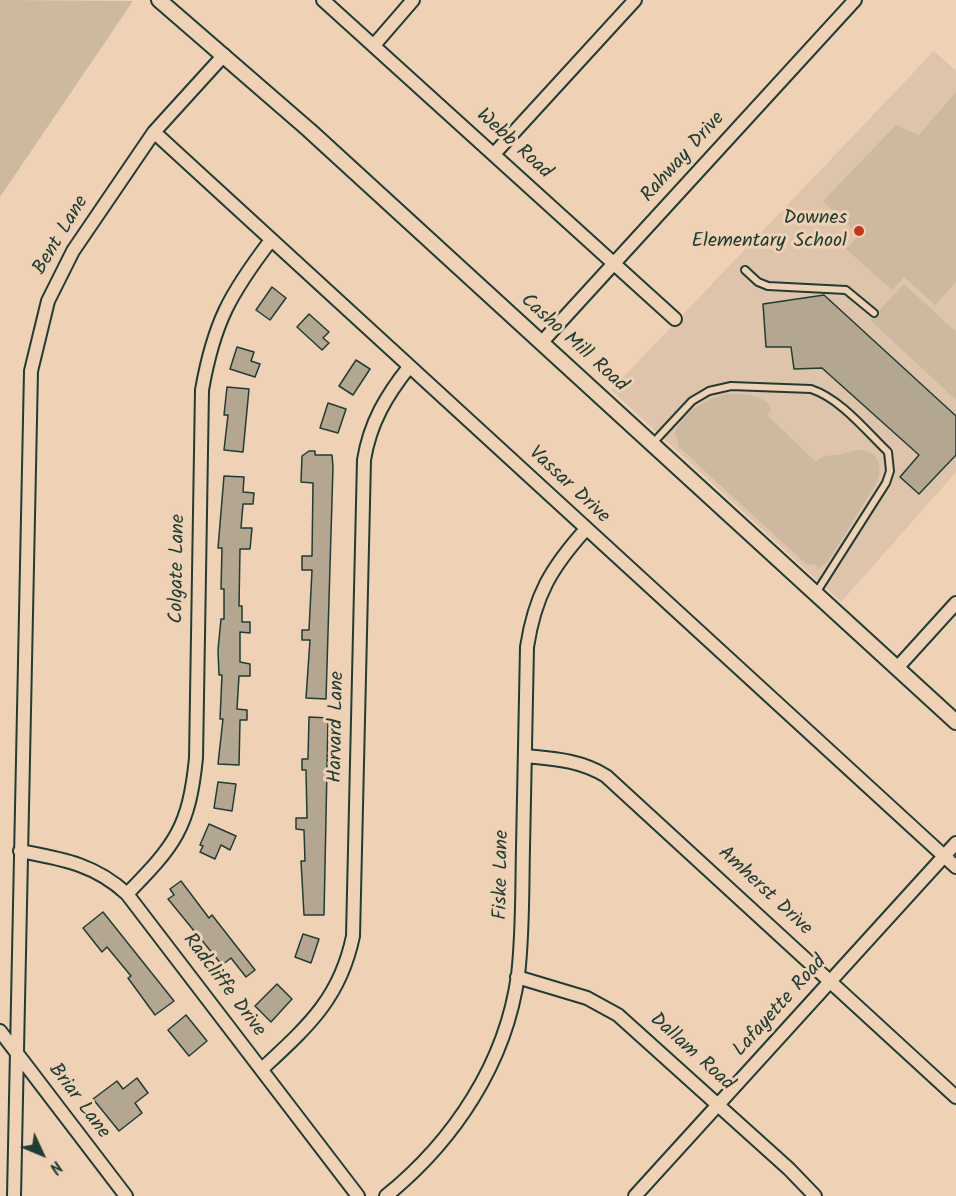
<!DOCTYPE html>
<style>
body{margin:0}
#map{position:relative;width:956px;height:1196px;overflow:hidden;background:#efd1b5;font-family:Kalam,sans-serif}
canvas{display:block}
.north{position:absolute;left:12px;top:1124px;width:60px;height:60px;-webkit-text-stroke:4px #efd1b5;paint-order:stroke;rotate:134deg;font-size:16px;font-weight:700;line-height:24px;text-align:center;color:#1f3d34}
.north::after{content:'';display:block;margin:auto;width:21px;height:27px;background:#1f3d34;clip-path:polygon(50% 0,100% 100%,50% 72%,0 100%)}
</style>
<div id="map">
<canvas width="956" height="1196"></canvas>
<div class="north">N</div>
</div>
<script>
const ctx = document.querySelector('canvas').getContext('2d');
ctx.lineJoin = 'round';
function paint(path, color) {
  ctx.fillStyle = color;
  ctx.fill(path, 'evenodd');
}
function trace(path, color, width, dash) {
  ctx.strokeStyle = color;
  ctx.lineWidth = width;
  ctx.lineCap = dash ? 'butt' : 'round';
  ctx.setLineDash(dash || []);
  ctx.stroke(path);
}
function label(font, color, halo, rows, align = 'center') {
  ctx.font = font + ' Kalam,sans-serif';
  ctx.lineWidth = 6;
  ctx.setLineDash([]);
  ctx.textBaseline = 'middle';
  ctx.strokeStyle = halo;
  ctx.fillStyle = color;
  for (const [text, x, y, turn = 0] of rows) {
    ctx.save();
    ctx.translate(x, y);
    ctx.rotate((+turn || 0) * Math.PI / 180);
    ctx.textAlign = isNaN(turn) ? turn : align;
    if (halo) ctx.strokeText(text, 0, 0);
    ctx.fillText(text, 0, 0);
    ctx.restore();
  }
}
paint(new Path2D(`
 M934 51 956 71V472L841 602 611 390Z`), '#ddc4aa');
paint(new Path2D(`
 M0 0 133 1 0 197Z
 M956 92V282L935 305 904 277 892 290 846 249 859 235 823 201 896 125 919 135Z
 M904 284 956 332V400L870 320Z
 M728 394C742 394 769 394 771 410L767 415 816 462C824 454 827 456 837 455 847 453 857 448 867 451 882 456 881 473 876 484L828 561 818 569 816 565 806 564 678 446 677 436 674 435C681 413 706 398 728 394Z`), '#cdb9a0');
const building = new Path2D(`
 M272 287 286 298 270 320 256 310Z
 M824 295 956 416V455L919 494 900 477 919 455 822 368 794 369 791 347H766L763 304Z
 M309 314 329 332 323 338 329 343 322 350 297 327Z
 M237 347 254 352 251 361 260 364 255 377 230 369Z
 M356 360 370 369 353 395 339 386Z
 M227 387 249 389 243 452 224 450 228 415H224Z
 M328 403 346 409 338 433 320 428Z
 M309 451H315V455H332L333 467 326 699 306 698 310 640H302V630H309L312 570H302V556H312L313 483 301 482 302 456Z
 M224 476 244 477 243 492 254 493 253 504H243L241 528H252L250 549H240L239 606H242V622H250V633L240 632V662L250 664V676H239L237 709 247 710V720H240L239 765 218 764 223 719H220L222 675H219L218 650 221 619H224V589H221L222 548H218Z
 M309 717 328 718 324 915H304L301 861H305L304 830 296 829V818H307L306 770H302V759H308Z
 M218 782 236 784 232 811 214 808Z
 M209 824 236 836 230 850 221 845 215 859 200 852 203 846 200 845Z
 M181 881 209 918 212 915 255 970 246 977 231 958 222 965 168 899 174 895 170 889Z
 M103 912 174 1001 155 1015 128 978 131 976 107 947 102 952 83 928Z
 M303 934 319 939 311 963 295 957Z
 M277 984 292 999 271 1022 255 1006Z
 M186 1015 207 1041 189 1056 168 1030Z
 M137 1078 148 1093 135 1103 142 1113 119 1131 93 1099 117 1081 123 1089Z`);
paint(building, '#b4a791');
trace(building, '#1f3d34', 1.5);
const service = new Path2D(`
 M745 270 758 282 768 286 846 290 874 313
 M653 443 692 401 709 391 731 386 811 389C841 399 866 431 888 452L890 471 886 483 816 593`);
const minor = new Path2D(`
 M323 0 675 319
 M375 44 413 0
 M154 132 956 867
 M494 154 635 0
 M542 342 855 0
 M897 668 956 603
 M525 756C555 759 580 760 606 776L956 1097
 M20 851C62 859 95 864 127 894L358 1196
 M127 894C175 845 189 828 196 758L202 390C214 322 230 294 271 240
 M517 977 587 998 618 1015 789 1169 815 1196
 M0 1031 126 1196
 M262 1069C307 1027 340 999 353 936L364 460C370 423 386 396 409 367
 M14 1196 31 371 48 301 73 251 154 132 224 55
 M386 1196C454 1141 506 1063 518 975 523 933 522 890 523 848 524 781 526 714 527 647 535 595 551 568 586 529
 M635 1196 956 843`);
const tertiary = new Path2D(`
 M159 0 309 130 956 722`);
trace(service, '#1f3d34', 10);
trace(minor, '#1f3d34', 16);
trace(tertiary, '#1f3d34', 18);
trace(service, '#efd1b5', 6);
trace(minor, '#efd1b5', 12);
trace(tertiary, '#efd1b5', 14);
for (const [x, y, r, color] of [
 [859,231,6,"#c8321e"]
]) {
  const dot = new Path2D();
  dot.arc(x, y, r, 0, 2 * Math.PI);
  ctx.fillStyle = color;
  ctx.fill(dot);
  trace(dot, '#efd1b5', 2);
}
label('20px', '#1f3d34', '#efd1b5', [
 ["Webb Road",513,145,42],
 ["Rahway Drive",684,158,-48],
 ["Bent Lane",62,236,-59],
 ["Casho Mill Road",573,344,42],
 ["Vassar Drive",568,486,43],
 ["Colgate Lane",179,569,-89],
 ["Harvard Lane",338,727,-89],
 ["Fiske Lane",503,875,-89],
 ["Amherst Drive",764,892,43],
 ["Radcliffe Drive",223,986,53],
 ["Lafayette Road",781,1007,-48],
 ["Dallam Road",691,1053,42],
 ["Briar Lane",78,1102,53]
]);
label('20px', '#1f3d34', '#efd1b5', [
 ["Downes",847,220],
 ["Elementary School",847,243]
], 'right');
</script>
